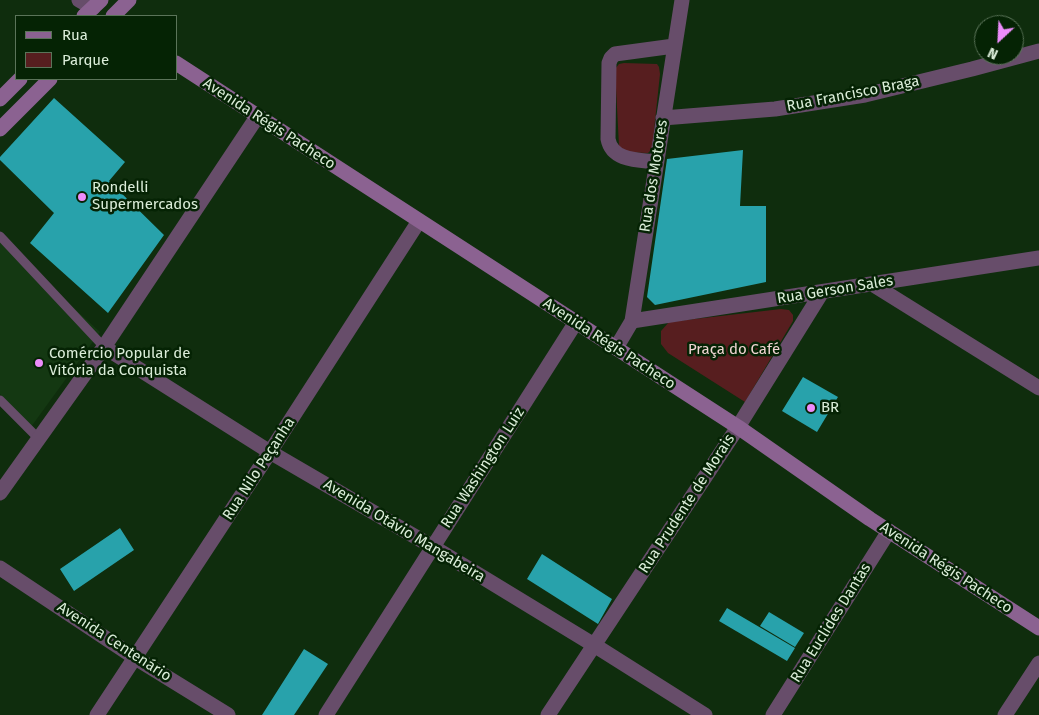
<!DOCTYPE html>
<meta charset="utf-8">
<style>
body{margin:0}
#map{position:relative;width:1039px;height:715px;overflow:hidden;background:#0f2d0d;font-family:"Fira Sans",sans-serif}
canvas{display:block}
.legend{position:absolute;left:15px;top:15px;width:162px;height:65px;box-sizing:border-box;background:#052304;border:1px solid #5b7459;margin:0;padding:6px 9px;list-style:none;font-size:15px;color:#dbedd9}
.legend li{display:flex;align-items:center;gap:10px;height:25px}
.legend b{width:25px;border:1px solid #5b7459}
.north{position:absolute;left:974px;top:15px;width:50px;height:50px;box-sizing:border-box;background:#052304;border:1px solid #5b7459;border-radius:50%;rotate:205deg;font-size:14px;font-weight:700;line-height:20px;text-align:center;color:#dbedd9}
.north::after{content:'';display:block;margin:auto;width:18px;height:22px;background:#ec8cfa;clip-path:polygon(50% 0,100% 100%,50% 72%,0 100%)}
</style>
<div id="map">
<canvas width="1039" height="715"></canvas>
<ul class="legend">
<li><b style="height:6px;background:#8b6291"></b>Rua</li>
<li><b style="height:14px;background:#571e1f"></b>Parque</li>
</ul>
<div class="north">N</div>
</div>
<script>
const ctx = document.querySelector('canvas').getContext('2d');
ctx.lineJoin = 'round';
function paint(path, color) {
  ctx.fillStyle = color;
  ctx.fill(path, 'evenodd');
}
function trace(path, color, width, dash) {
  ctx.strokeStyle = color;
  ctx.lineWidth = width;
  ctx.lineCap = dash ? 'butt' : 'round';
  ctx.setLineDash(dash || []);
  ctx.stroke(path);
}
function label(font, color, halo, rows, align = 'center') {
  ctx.font = font + ' "Fira Sans",sans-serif';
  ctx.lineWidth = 5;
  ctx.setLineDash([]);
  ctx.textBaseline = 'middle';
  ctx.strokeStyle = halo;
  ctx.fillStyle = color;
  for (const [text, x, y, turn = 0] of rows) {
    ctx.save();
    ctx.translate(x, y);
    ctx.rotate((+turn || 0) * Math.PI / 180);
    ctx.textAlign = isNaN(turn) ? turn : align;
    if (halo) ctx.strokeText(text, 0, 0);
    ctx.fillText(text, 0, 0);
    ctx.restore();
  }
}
paint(new Path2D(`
 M0 240 100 332 31 427 0 394Z`), '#143812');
paint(new Path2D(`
 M624 63 657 64 659 67 660 74 652 149 648 153 622 152 619 146 615 69 619 64Z
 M781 309 789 310 793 315V321L745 402 668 353 661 344V331L669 322Z`), '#571e1f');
paint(new Path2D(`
 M54 98 125 162 109 181 164 235 108 313 30 243 54 213 0 160V157Z
 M743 150 740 206H766V282L655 305 647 297 667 159Z
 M803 377 838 397 817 432 782 411Z
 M120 528 134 550 74 591 60 569Z
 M542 554 612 599 598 624 527 579Z
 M727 608 795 648 787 661 719 621Z
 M769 612 804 633 795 647 760 626Z
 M304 649 328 664 294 715H262Z`), '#28a2ab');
trace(new Path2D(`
 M0 236 104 347
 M0 400 38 438`), '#674d6a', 9);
trace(new Path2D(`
 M663 118 775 109 865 95 972 69 1039 51
 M656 162C638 160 612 161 608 139L609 63 611 58 615 54 674 46
 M872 284 1039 388
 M632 321 1039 258
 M104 347 270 452 433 547 594 645 705 715
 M616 348 632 321 682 0
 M0 493 104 347 257 117
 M97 715 270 452 419 221
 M326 715 576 322
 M548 715 738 427 822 292
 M773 715 889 531
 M1005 715 1039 663`), '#674d6a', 15);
trace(new Path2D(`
 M79 0 93 8
 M0 568 134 657 228 715`), '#674d6a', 15);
trace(new Path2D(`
 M84 16 101 0
 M113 16 129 0
 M176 63 616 348 738 427 870 519 1039 628
 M0 99 20 79
 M0 129 50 79`), '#8b6291', 15);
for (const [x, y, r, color] of [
 [82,197,5,"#ec8cfa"],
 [39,363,5,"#ec8cfa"],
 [811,408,5,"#ec8cfa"]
]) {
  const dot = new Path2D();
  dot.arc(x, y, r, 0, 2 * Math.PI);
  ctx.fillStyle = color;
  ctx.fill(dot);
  trace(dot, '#052304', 2);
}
label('15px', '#dbedd9', '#052304', [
 ["Rua Francisco Braga",853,94,-11],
 ["Avenida Régis Pacheco",269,124,33],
 ["Rua dos Motores",654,176,-81],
 ["Rua Gerson Sales",835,290,-9],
 ["Avenida Régis Pacheco",609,344,33],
 ["Rua Washington Luiz",483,468,-57],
 ["Rua Nilo Peçanha",259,469,-57],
 ["Rua Prudente de Morais",687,504,-57],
 ["Avenida Otávio Mangabeira",404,531,31],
 ["Avenida Régis Pacheco",946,568,33],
 ["Rua Euclides Dantas",831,623,-58],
 ["Avenida Centenário",114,642,33]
]);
label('15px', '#dbedd9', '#052304', [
 ["Rondelli",92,188],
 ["Supermercados",92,205],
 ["Comércio Popular de",49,354],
 ["Vitória da Conquista",49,371],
 ["BR",821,408]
], 'left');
label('15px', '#f1d5d3', '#052304', [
 ["Praça do Café",734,350]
]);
</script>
